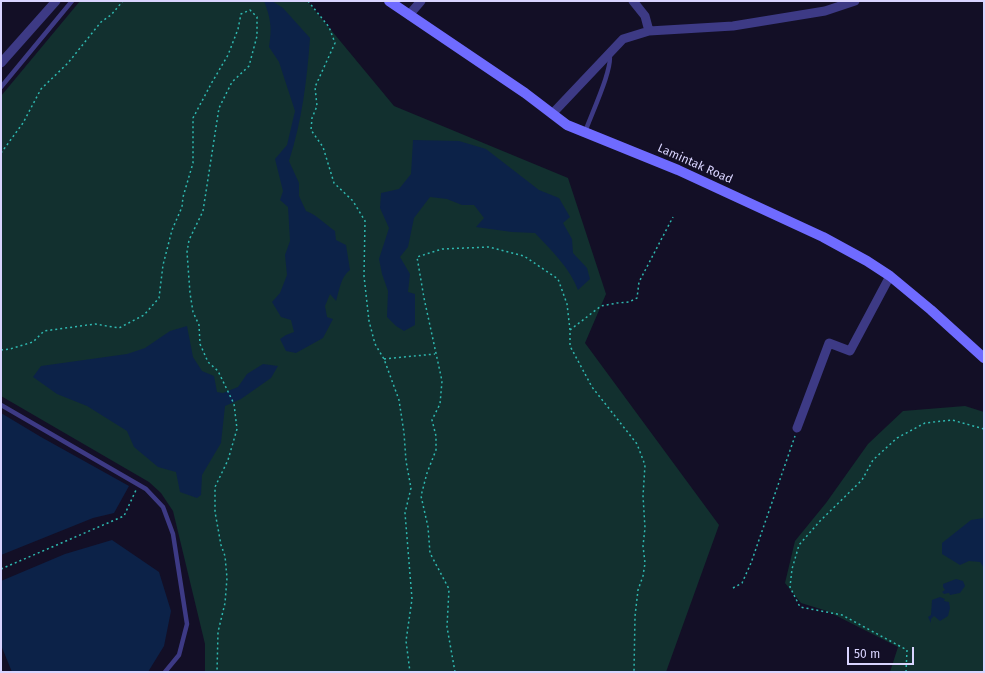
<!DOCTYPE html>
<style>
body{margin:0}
#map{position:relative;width:985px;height:673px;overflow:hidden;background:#130f26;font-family:"Fira Sans",sans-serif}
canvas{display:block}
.frame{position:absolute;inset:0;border:2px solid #d9d4ff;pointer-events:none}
.scale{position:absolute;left:847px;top:647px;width:67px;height:18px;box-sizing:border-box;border:2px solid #d9d4ff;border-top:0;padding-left:5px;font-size:12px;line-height:14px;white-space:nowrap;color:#d9d4ff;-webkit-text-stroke:3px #130f26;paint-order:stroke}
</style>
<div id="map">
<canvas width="985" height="673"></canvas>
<div class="frame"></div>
<div class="scale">50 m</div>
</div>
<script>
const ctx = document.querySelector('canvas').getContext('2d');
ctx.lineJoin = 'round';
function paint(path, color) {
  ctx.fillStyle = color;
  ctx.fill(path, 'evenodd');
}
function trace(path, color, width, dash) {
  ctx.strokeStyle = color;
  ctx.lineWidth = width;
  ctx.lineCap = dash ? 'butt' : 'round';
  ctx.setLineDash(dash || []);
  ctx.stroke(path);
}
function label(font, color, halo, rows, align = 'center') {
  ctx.font = font + ' "Fira Sans",sans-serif';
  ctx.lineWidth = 4;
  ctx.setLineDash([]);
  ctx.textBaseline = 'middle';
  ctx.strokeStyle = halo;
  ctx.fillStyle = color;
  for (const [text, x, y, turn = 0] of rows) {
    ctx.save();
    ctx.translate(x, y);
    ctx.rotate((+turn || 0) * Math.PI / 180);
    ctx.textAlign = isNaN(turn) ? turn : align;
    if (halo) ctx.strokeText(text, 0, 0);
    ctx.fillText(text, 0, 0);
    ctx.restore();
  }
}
paint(new Path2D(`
 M80 1H307L394 106 568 178 606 294 585 343 719 525 666 672H205V644L173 511 161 493 149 482 1 396V96Z
 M965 406 984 412V672H890L898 647 827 611 801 603 785 583 795 541 826 503 868 444 903 411Z`), '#12302f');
paint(new Path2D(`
 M264 1H272L283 8 310 38C307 80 302 121 289 161L299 183V196L306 211C317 215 325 224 335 231L336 240 346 245 350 270C341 276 339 291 336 301L330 294 325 306 327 317 333 319 323 338 296 353 286 351 280 339 286 335 294 332 291 320 281 317 272 302 280 293 287 275 285 255 290 241 288 207 280 200 283 191 275 159 287 145 295 111 279 62 269 47C272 28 271 19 264 1Z
 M413 140 459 141 486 149 539 190 559 198 570 217 563 223 572 239 573 253 587 268 590 279 578 290C570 268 551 250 535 233L512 232 476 227 484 218 474 205H462L447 199 430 197 414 218 408 247 400 257 410 274 408 292 415 294V325L404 331 396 326 387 317 388 291 382 274 379 259 389 228 380 208 381 193 399 189 411 174Z
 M187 326 193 357 202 371 214 376 217 392 223 393 238 387 247 374 263 364 278 366 271 378 241 399 225 406 221 443 202 475 201 495 197 498 180 492 176 472 158 467 134 447 127 431 87 406 57 394 33 377 41 366 127 354 145 348 170 331Z
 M1 413 41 437 129 486 114 513 93 518 1 555Z
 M984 518V568L980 562 969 561 960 565 942 554V543L971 520Z
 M112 540 159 572 171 611 164 646 148 672H12L1 645V581L65 554Z
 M956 579 963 581 965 586 960 593 950 595 949 593 944 594 942 592 945 590 943 587V584Z
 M940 597 945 599 944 601 949 602 950 608 948 616 940 621 934 616 931 619V623L928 617 931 615 932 600Z`), '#0c2248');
trace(new Path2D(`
 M308 1 329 27 335 43 315 87 317 106 312 118 311 130 323 147 334 183 353 201 365 221 364 276 369 321 375 344 384 359 399 400 404 433 406 461 411 488 405 513 412 599 406 641 410 672
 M1 153 23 123 41 89 68 63 101 22 111 15 123 1
 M570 330 601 306 617 303 629 302 637 298 639 282 673 217
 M1 350 10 349 33 342 44 331 95 324 119 328 144 315 159 298 163 265 172 230 182 207 183 197 193 163V118L211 84 228 55 238 29 241 14 250 10 257 17V36L249 66 232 82 219 108 203 211 189 240 187 252 190 293 193 312 199 325 200 344 208 362 218 371 234 404 237 429 228 460 215 487V512L221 545 225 556 227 578 225 603 218 632 217 672
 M384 359 435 354
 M1 569 124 516 136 490
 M733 588 742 583 751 563 795 436
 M455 672 447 627 449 589 430 553 428 527 421 496 427 473 436 450V436L432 420 440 404 442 381 424 298 417 257 442 249 489 247 524 256 558 279 567 304 570 330V346L592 387 637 444 645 465 643 496 645 528 643 546 645 563 643 576 638 590 635 616 634 672
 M906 672 907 650 842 615 800 607 790 587 792 569 799 545 820 521 862 480 873 460 897 438 925 423 952 420 984 429`), '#2fb8b0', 1.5, [2, 3]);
trace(new Path2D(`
 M1 87 72 1
 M585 132C590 117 615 65 609 53
 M1 405 146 489 163 507 173 534 187 624 179 655 165 672`), '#3d3a85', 4.5);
trace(new Path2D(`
 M633 1 645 16 649 31
 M409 15 421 1
 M1 63 56 1
 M552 114 623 39 649 31 733 26 825 11 855 1
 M797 428 829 343 850 351 890 276`), '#3d3a85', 9);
trace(new Path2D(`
 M389 1 525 93 567 125 678 170 823 237 867 261 890 276 931 310 984 358`), '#6f6bff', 10);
label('12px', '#d9d4ff', '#130f26', [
 ["Lamintak Road",695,164,24]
]);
</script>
